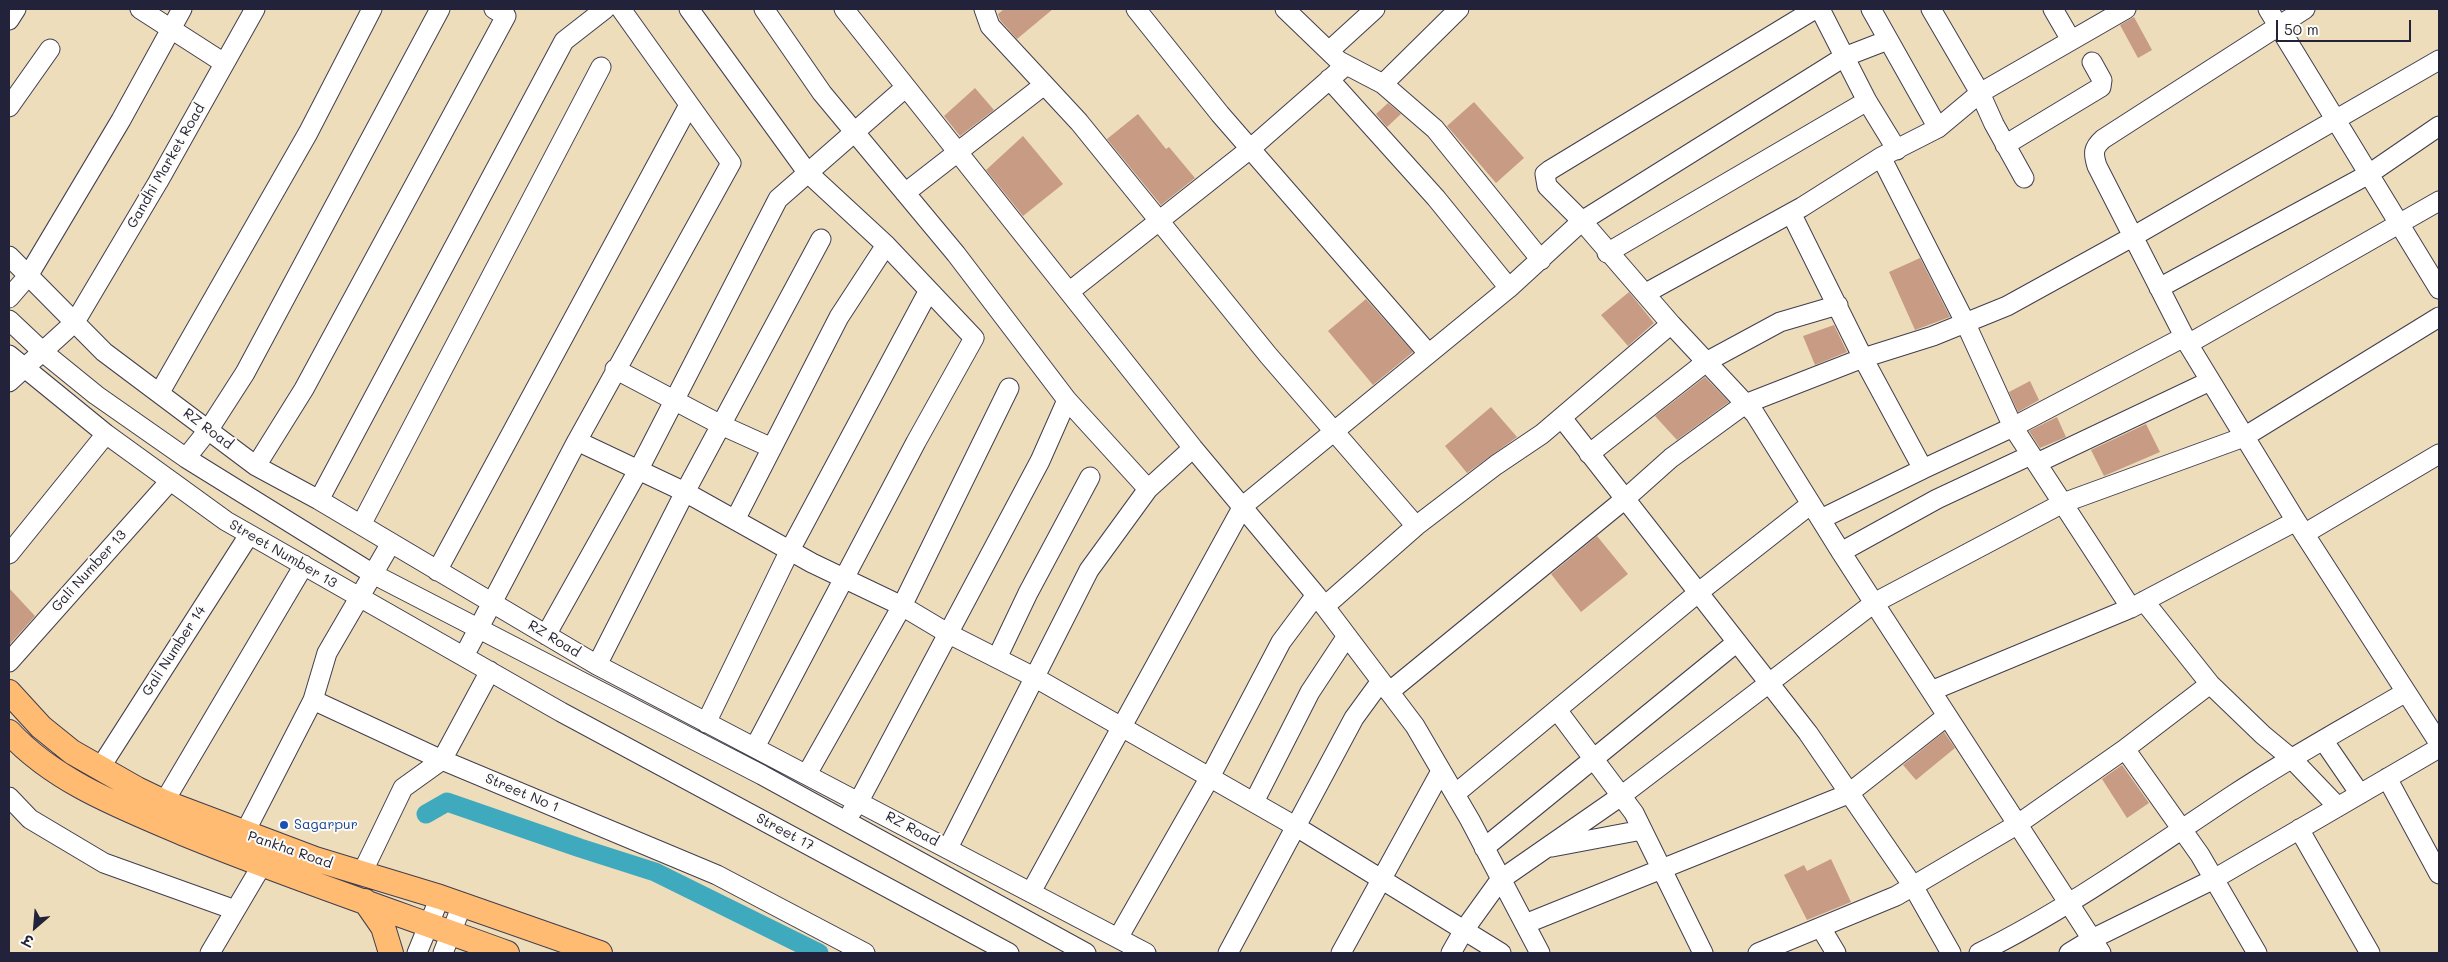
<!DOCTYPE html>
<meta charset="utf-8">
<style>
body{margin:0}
#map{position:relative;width:2448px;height:962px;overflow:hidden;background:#edb;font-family:Mali,"Playpen Sans Deva",sans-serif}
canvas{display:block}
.frame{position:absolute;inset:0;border:10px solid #22223b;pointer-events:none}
.north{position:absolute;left:10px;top:902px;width:50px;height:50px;-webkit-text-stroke:4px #fdfcf7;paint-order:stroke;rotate:207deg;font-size:14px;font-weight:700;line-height:20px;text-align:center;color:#22223b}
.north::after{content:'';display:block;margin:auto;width:18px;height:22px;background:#22223b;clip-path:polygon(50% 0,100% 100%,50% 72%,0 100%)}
.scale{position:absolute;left:2276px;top:20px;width:135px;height:22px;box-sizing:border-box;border:2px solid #22223b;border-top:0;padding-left:6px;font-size:15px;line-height:18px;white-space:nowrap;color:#22223b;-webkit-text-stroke:4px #fdfcf7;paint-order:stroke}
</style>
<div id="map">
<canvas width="2448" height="962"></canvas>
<div class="frame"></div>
<div class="north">उ</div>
<div class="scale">50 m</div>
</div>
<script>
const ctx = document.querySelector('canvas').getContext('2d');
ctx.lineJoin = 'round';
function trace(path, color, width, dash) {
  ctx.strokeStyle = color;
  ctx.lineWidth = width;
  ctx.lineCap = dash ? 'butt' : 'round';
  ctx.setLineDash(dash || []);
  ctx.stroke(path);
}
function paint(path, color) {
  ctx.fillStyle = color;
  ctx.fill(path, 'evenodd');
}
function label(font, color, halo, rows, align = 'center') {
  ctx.font = font + ' Mali,sans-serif';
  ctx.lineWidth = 4;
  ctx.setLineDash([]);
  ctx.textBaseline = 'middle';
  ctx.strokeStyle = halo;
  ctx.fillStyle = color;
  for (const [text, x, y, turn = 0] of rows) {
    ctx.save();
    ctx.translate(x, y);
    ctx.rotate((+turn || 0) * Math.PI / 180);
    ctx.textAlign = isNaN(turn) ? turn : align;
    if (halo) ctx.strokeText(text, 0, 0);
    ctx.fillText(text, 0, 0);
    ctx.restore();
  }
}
trace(new Path2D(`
 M426 814 447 802 580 848 655 872 819 953`), '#3fa9be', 19);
paint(new Path2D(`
 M1004 9H1053L1017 39 1000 20 998 14Z
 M2134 17 2152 50 2138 58 2120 25Z
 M975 88 994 110 960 136 944 116Z
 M1474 102 1524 158 1496 183 1447 126Z
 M1388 103 1401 114 1387 127 1376 114Z
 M1138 114 1166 149 1169 147 1195 178 1161 205 1107 139Z
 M1023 136 1063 184 1023 216 986 170Z
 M1920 258 1950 317 1915 330 1889 272Z
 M1629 292 1654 323 1628 346 1601 315Z
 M1366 299 1413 352 1373 385 1328 331Z
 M1834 325 1847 352 1815 365 1803 336Z
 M1705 377 1729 402 1677 440 1655 416Z
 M2030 381 2039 400 2018 412 2009 392Z
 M1491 407 1517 437 1467 473 1445 446Z
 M2057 417 2066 437 2040 448 2029 431Z
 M2146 424 2160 452 2104 476 2091 450Z
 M1597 536 1628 574 1581 612 1551 574Z
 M9 588 35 616 9 645Z
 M1944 732 1955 748 1916 780 1903 765Z
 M2122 765 2149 803 2127 818 2102 779Z
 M1831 859 1851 902 1807 920 1784 875 1804 865 1807 871Z`), '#c89b84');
const minor = new Path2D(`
 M140 9 224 63
 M621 9 731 163 577 441 685 492 812 563 902 606 949 634 1034 677 1295 826 1501 953
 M689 9 807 172 886 245 974 338 916 442 755 747
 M764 9 822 93 956 254 1067 400 1148 489
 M844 9 1193 448 1316 595 1415 726 1470 820 1540 953
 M984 9 990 26 1079 122 1268 355 1416 526 1496 465 1542 434 1671 324
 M1136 9 1220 114 1428 353
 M1285 9 1339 61 1383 84 1435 129 1541 260
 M1815 9 1550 170 1545 174 1547 186 1582 221 1844 57 1888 40
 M1820 9 1867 101 1897 150
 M1871 9 1938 128
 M1931 9 1980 93 2126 9
 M2053 9 2071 40
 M2268 9 2439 289
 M2305 9 2103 139C2093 148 2093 153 2097 166L2188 344 2296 521 2439 743
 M9 20 16 9
 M1329 51 1375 9
 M1329 79 1436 198 1509 288
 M1383 84 1459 9
 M9 107 50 49
 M2005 145 2101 87 2102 80 2092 62
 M1881 157 1965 322 2013 427 2184 337
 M905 193 1044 85
 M1791 213 1863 358 1923 469 2013 427 2131 608
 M1607 253 1867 101
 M9 256 104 352 256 466 319 500 597 665 1146 953
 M2159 288 2369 174 2439 126
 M1069 292 1250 149 1346 65
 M1646 293 1802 207 1881 157 1938 128 1980 93 1994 124 2024 178
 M9 298 28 276 121 120 182 9
 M9 320 43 352 96 395 186 458 373 574 762 775 1086 953
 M2188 344 2439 201
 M9 355 106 434 226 521 561 712 1009 953
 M615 369 721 425 772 448
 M9 382 75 322 158 182 255 9
 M160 392 308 133 372 9
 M1562 418 1808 733 1913 886 1951 953
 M1589 454 1706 362 1780 322 1838 305
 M186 458 209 429 245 373 440 9
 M2037 463 2210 381
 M256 466 304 389 506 16 494 9
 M319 500 564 41 605 9
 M1821 519 1923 469
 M735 520 839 317 886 245
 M361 525 601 67
 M2304 534 2439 454
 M1841 552 1937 499 2031 455
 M9 554 106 434
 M437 571 689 105
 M2144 601 2210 684 2263 735 2292 759 2338 807
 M1325 606 1416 526
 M546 635 639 469 778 199 906 87
 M464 656 577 441
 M997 658 1028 593 1090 477
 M9 662 170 481
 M597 665 685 492 821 239
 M1931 691 2131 608 2296 521
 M1389 692 1625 499 1671 458 1745 404 1863 358 1933 336 2007 306 2134 236 2439 60
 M313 700 327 653 391 543
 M1557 710 1634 813 1703 953
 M706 723 790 550 928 292
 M2323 740 2360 794
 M2125 749 2210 684
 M100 768 249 535
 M807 774 902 606 1009 388
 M2387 778 2439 874
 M1455 794 1699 592 1811 504
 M9 797 30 819 104 863 235 910
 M164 802 304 565
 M1254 802 1310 692 1347 636
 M852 811 859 801 1040 461 1067 400
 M2299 829 2370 953
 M244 834 313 700 442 760 717 875 865 953
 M1552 847 1642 830
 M948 848 1089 570 1148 489 1193 448
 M1484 848 1737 642
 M362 873 403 788 442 760 490 671
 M1031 892 1243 506 1509 288 1582 221 1671 324 1755 414 1841 552 2101 953
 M1525 924 1848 794 1947 716
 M1821 928 1836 953
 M1118 938 1210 777 1281 642 1316 595
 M210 953 262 865
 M417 953 440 897
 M443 953 462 905
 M1228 953 1354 718 1381 681
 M1341 953 1441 771
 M1451 953 1464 930 1500 880 1621 796 1874 603 2063 503 2244 437 2439 317
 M1758 953 1896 896 2018 824 2125 749 2200 855 2257 953
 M1979 953C2068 909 2150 850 2233 795 2289 758 2348 726 2406 692
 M2069 953 2092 939 2214 879 2439 748`);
const major = new Path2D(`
 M9 692 41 727 72 752 137 789 164 802 315 859 440 897 600 953
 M9 732C56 783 124 808 187 835 292 878 400 914 507 953
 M365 901 383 927 391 953`);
trace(minor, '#413e4e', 21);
trace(major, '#413e4e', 26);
trace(minor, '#fff', 19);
trace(major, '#ffbb71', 24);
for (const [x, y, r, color] of [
 [284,825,5,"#1a4fb4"]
]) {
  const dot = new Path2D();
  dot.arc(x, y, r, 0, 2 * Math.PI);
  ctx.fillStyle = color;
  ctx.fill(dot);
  trace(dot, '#fdfcf7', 2);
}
label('14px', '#22223b', '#fdfcf7', [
 ["Gandhi Market Road",166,166,-60],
 ["RZ Road",208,429,37],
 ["Street Number 13",283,554,30],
 ["Gali Number 13",89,571,-48],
 ["RZ Road",554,639,31],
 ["Gali Number 14",174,651,-57],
 ["Street No 1",522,793,23],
 ["RZ Road",912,829,28],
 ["Street 17",785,832,28],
 ["Pankha Road",290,850,19]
]);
label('14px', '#164399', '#fdfcf7', [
 ["Sagarpur",294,825]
], 'left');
</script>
